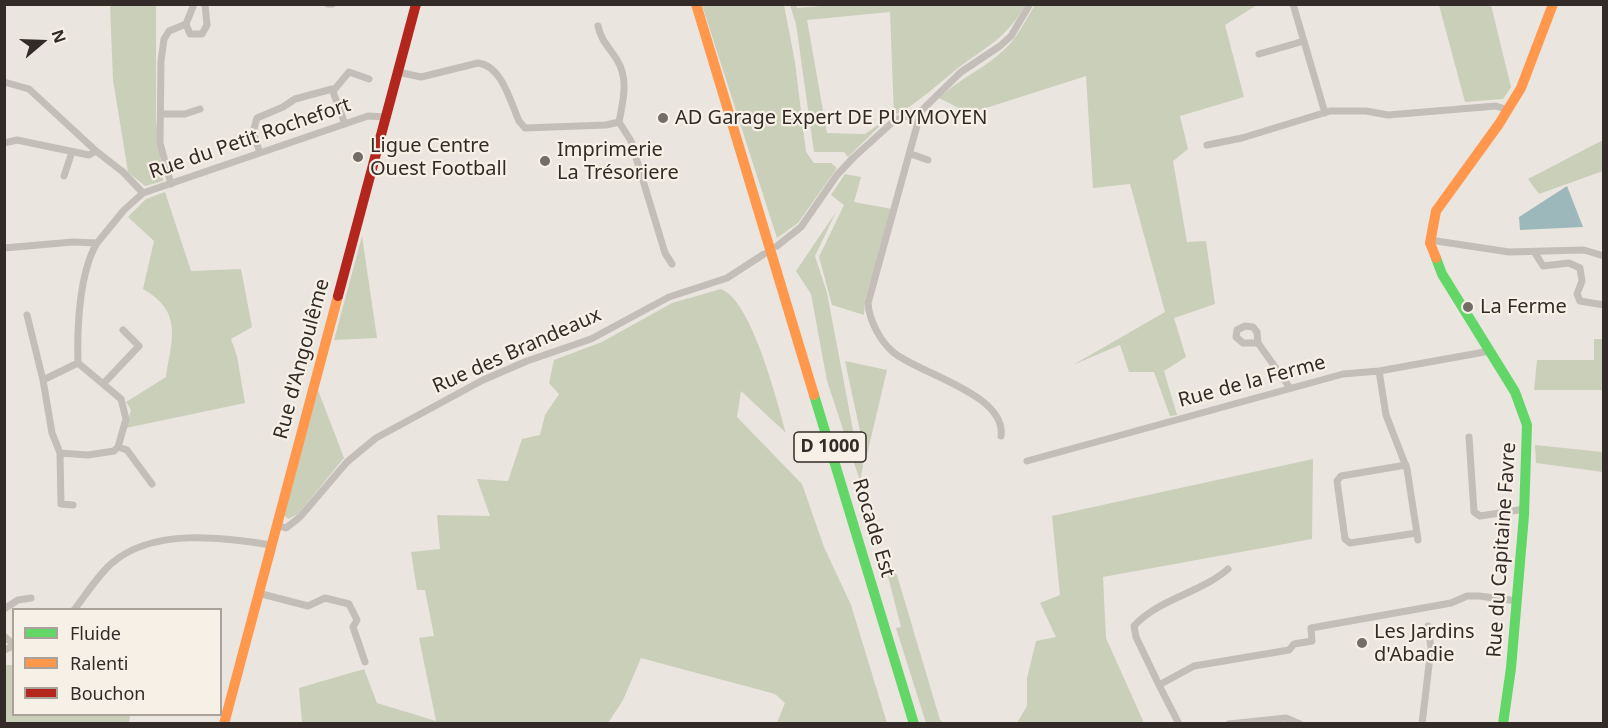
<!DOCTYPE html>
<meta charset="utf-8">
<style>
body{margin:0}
#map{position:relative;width:1608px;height:728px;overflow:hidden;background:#eae5df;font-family:"Noto Sans",sans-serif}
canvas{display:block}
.frame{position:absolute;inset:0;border:6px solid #332b27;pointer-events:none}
.legend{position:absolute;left:12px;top:608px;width:210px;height:108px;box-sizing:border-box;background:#f7f0e6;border:2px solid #a9a19a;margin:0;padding:8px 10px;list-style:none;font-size:18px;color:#332b27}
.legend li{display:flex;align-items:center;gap:12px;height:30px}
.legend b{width:30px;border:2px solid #a9a19a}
.north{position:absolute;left:12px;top:12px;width:60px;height:60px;-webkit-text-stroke:4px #f7f0e6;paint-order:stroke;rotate:71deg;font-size:16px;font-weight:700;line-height:24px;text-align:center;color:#332b27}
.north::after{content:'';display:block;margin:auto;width:21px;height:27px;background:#332b27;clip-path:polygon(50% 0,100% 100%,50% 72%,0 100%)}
</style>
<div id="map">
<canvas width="1608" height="728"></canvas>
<div class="frame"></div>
<ul class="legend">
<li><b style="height:8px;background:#63d668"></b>Fluide</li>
<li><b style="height:8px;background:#ff974d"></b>Ralenti</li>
<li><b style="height:8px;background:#b3261e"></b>Bouchon</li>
</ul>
<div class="north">N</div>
</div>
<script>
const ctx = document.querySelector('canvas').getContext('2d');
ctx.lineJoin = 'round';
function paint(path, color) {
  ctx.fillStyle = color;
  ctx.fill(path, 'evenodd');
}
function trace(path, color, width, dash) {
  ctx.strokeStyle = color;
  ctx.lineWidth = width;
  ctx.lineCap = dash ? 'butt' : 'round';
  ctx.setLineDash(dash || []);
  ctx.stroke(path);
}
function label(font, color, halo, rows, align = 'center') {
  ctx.font = font + ' "Noto Sans",sans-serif';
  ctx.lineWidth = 4.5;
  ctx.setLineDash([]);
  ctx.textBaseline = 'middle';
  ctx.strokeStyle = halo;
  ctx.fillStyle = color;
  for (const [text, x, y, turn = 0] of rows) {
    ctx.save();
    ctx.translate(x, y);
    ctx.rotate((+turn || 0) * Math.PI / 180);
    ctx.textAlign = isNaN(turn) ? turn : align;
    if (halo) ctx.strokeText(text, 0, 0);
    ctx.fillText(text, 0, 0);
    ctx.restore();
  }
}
paint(new Path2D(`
 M845 4 1025 5C1008 37 986 47 958 68 937 85 918 103 894 116L890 12 807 20 827 133 865 134 889 117 848 157 844 152H814L796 24 790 5H796L797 8Z
 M110 5H156V120L163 181 145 186 128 172 113 80Z
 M702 5H784L795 62 806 152 814 163H831L837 168 798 223 777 238Z
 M1035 5H1257L1225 25 1244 97 1180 116 1188 149 1173 161 1187 242 1206 241 1215 304 1174 318 1186 357 1164 371 1177 415 1170 416 1154 372H1129L1120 345 1073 365 1165 312 1130 184 1093 188 1086 76 961 116 959 108 939 98C959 79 987 67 1006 48 1019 35 1026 19 1035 5Z
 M1439 5H1491L1511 87 1503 99 1465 102Z
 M1603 140V171L1539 194 1528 179Z
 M845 174 861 177 854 202 892 209 865 300 864 315 832 305 819 257 844 205 831 195Z
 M165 192 191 271 241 269 252 327 231 339 237 356 245 403 126 428 131 410 126 402 166 377C172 338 183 312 143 289L154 241 128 217 146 199Z
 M836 212 815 256 827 293 853 430 863 466 860 481 827 381 811 294 796 271Z
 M362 236 377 338 334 340Z
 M721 289C752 301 777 401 786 433L741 391 737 417 802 484 824 547 851 605 887 723H777L785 703 775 694 641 658 623 700 608 723H302L299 688 364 669 377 703 436 721 419 638 434 636 425 590H417L411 552 440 549 437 515 490 516 477 479 508 481 522 439 540 435 545 415 559 394 549 383 554 360 602 342 672 303Z
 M1594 339H1603V390H1534L1537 360H1594Z
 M845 361 887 370 866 459Z
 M318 390 344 458 298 514 288 519 284 515Z
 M1535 445 1603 452V472L1536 463Z
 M1313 459 1312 539 1103 577 1106 638 1144 723H1017L1027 706V678L1036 641 1056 637 1040 603 1060 595 1052 516Z
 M885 565 897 575 940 720 944 723H926L896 628 901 627Z
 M5 665H13L14 714 130 715 129 723H5Z`), '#cacfba');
paint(new Path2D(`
 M1567 186 1583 227 1520 230 1519 217Z`), '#9cb8ba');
trace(new Path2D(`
 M328 4H332
 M1293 4 1325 113
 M186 24 190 34H202L207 25 205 4
 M598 26C601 41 610 48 617 60 629 79 623 101 619 122L631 141 665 253 672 264
 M1259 54 1304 41
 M398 72 421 77 478 63C502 66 510 101 519 121L525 128 606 125 619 122
 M4 82 29 89 96 151 123 172 143 193
 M334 90 349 72 369 79
 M161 114H185L200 109
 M4 143 17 140 89 155 96 151
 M1207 145 1242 138 1330 111H1366L1388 115 1496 106 1508 110
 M260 153 253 132 257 118 283 107 295 99 332 89 345 124
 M911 154 928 160
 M64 176 72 152
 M171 184 160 143 161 61 164 39 169 31 186 24 194 4
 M1430 240 1509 252 1584 250 1604 256
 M777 246 801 227 837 175 853 158 895 120 921 111
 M4 248 73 242 97 243 124 210 143 193 368 116 385 117
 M1535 253 1543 266 1569 263 1580 268 1582 281 1577 294 1580 301 1604 305
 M27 315 43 380 52 433 60 453 61 504 73 505
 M1258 343H1243L1236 337 1237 330 1245 326 1253 327 1257 332 1258 343 1290 388
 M1379 371 1386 415 1407 469 1418 540
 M43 380 78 363C77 329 79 273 97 243
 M104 383 139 346 123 330
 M1001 436C1007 394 917 373 893 352 880 341 869 320 868 303L921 111 961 72 1000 46 1011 36 1030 4
 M1469 437 1474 512 1480 516 1525 509
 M118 447 127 450 152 484
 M60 453 88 455 114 451 118 447 126 419 121 399 78 363
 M1027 461 1343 374 1379 371 1490 351
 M1406 465 1341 476 1337 481 1345 539 1350 543 1417 533
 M276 525 286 528 300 517 347 462 376 438 483 380 527 361 591 339 669 297 727 278 764 254
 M258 593 308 606 325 598 349 604 357 620 353 627 365 662
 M4 609 18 600 31 598
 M74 610C86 595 97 576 112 563 153 528 221 537 271 545
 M4 636 14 645
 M4 650 14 646
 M1159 685 1136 637 1134 626C1158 599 1201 593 1228 569
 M1179 724 1159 685 1194 666 1289 650 1294 644 1312 641 1311 628 1451 603 1467 596H1479L1517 601
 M1229 724 1286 718 1300 724
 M1422 724 1431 648 1428 626`), '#c3beb8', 7);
trace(new Path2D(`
 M1436 258 1442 274 1515 392 1527 425 1524 515 1511 668 1503 724
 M814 395 914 724`), '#63d668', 10);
trace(new Path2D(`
 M696 4 814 395
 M1436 258 1430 243 1436 211 1499 124 1521 88 1553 4
 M224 724 338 296`), '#ff974d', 10);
trace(new Path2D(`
 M338 296 416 4`), '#b3261e', 10);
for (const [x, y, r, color] of [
 [663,118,6,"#736c67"],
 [358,157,6,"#736c67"],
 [545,161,6,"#736c67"],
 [1468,307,6,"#736c67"],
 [1362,643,6,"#736c67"]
]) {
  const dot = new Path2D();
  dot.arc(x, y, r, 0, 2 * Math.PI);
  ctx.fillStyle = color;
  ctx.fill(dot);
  trace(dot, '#f7f0e6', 2);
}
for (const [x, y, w] of [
 [830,447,72]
]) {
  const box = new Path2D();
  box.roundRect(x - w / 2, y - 15, w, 30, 4.5);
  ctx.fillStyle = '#f7f0e6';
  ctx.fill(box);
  trace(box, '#332b27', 1.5);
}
label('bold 18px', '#332b27', null, [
 ["D 1000",830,447]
]);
label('20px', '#332b27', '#f7f0e6', [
 ["AD Garage Expert DE PUYMOYEN",675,118],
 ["Ligue Centre",370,146],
 ["Ouest Football",370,169],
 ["Imprimerie",557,150],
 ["La Trésoriere",557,173],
 ["La Ferme",1480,307],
 ["Les Jardins",1374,632],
 ["d'Abadie",1374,655]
], 'left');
label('20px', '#332b27', '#f7f0e6', [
 ["Rue du Petit Rochefort",250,139,-19],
 ["Rue des Brandeaux",517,351,-24],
 ["Rue d'Angoulême",302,359,-75],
 ["Rue de la Ferme",1252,382,-15],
 ["Rocade Est",873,528,73],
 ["Rue du Capitaine Favre",1502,550,-86]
]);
</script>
